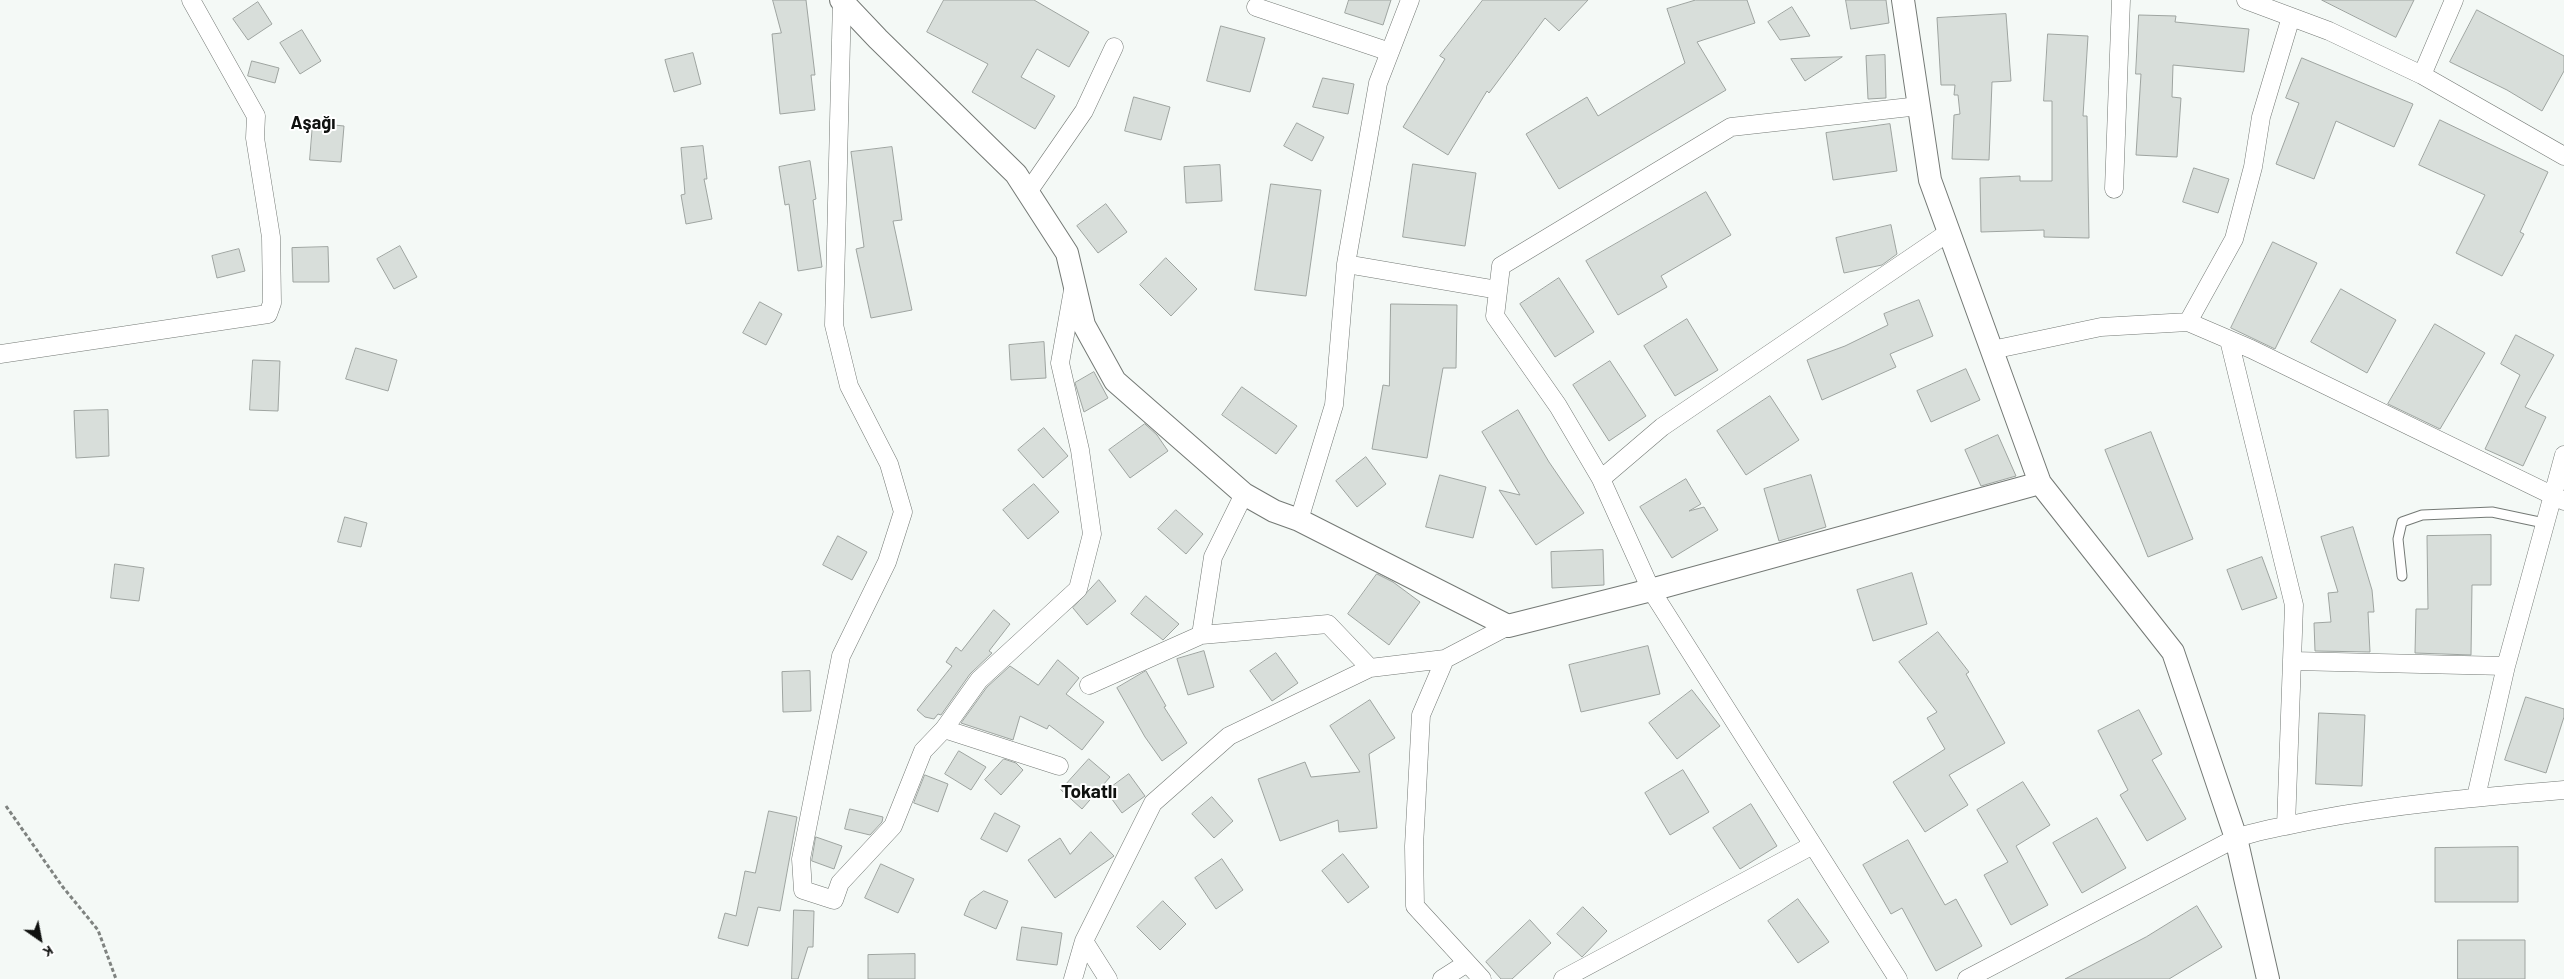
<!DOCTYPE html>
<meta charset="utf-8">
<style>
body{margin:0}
#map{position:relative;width:2564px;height:979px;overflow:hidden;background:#f4f9f6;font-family:Barlow,sans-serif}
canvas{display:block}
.north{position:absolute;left:15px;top:914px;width:50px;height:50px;-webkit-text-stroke:4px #fff;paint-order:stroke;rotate:147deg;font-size:14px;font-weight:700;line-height:20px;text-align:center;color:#0f110f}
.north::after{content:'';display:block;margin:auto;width:18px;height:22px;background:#0f110f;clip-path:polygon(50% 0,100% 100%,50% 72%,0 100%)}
</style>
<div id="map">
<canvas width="2564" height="979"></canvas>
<div class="north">K</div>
</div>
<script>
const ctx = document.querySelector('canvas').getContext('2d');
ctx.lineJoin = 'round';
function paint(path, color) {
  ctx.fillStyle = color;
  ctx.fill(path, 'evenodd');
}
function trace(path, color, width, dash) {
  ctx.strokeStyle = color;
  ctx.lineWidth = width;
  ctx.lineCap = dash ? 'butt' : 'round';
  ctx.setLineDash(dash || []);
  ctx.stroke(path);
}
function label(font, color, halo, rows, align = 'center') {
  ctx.font = font + ' Barlow,sans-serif';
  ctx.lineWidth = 4;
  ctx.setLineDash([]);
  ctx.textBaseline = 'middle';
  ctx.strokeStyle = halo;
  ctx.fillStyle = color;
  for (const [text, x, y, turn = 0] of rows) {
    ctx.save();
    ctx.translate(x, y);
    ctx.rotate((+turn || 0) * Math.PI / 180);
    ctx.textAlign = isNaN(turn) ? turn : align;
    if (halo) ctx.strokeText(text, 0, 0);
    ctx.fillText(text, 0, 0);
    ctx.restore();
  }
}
const building = new Path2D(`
 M773 0H806L815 75H811L815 110 780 114 772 34 781 33Z
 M944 0H1034L1089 32 1069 67 1037 49 1021 77 1055 96 1035 129 972 92 988 64 927 32Z
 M1349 0H1391L1383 25 1345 13Z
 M1483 0H1588L1559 31 1545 18 1489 93 1487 91 1448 155 1403 127 1445 59 1440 56Z
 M1696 0H1747L1755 23 1697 42 1726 90 1559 189 1526 134 1587 97 1598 116 1685 63 1667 9Z
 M1846 0H1886L1889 23 1851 29Z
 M2322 0H2414L2396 37Z
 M258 2 272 24 248 40 233 19Z
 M1792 7 1810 36 1780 40 1768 22Z
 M2477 10 2564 56V71L2542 111 2507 90 2450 62Z
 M2006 14 2011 81 1992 82 1989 160 1952 159 1954 115 1960 114 1958 95H1954L1955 85H1941L1937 18Z
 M2139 15 2176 16 2175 22 2249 29 2244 72 2173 65 2172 97 2181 98 2177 157 2136 155 2141 74H2136Z
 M1221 26 1265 38 1250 92 1207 81Z
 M302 30 321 61 300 74 280 43Z
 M2048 34 2088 36 2083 116H2087L2089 238 2044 237V230L1981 232 1980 178 2020 176V181H2052V101H2044Z
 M693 53 701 84 674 92 665 60Z
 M1885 55 1886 98 1868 99 1866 56Z
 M1842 57 1805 81 1791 59Z
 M2302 58 2413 104 2394 147 2336 121 2314 179 2276 164 2299 103 2286 98Z
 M252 61 279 68 275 83 248 76Z
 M1323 78 1354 84 1348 114 1313 107Z
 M1134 97 1170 107 1161 140 1125 131Z
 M2440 120 2548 172 2520 232 2524 234 2502 276 2456 253 2485 195 2419 165Z
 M313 123 344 126 341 162 310 160Z
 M1297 123 1324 137 1312 161 1284 146Z
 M1890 124 1897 171 1833 180 1826 133Z
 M703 146 707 179H704L712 219 686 224 681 195 685 194 681 148Z
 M892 147 902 220 893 221 912 310 871 318 856 249 864 247 851 152Z
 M810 161 816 199 813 200 822 267 798 271 789 204 785 205 779 167Z
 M1413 164 1476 173 1465 246 1403 237Z
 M1220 165 1222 201 1186 203 1184 167Z
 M2194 168 2229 179 2218 213 2183 202Z
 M1271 184 1321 190 1306 296 1255 290Z
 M1706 192 1731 235 1661 276 1667 287 1618 315 1586 261Z
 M1106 204 1127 232 1098 253 1077 226Z
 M1891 225 1897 254 1882 265 1844 273 1836 238Z
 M2273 242 2317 263 2275 349 2231 328Z
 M400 246 417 277 394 289 377 259Z
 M328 247 329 282H293L292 248Z
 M239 249 245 271 217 278 212 256Z
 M1166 258 1197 289 1171 316 1140 285Z
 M1559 278 1594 332 1555 357 1520 304Z
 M2341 289 2396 320 2367 373 2311 342Z
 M1919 300 1933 336 1890 354 1896 367 1822 400 1807 360 1845 346 1888 325 1884 314Z
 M760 302 782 314 766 345 743 333Z
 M1391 304 1457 305 1456 368H1443L1427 458 1372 449 1383 385 1389 386Z
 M1687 319 1718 370 1675 396 1644 346Z
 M2435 324 2485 353 2440 429 2388 404Z
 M2516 335 2554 355 2525 407 2546 417 2523 466 2485 449 2520 375 2501 364Z
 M1044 342 1046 378 1011 380 1009 345Z
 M356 348 397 360 388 391 346 379Z
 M253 360 280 361 278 411 250 410Z
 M1610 361 1646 416 1609 441 1573 385Z
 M1966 369 1980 400 1931 422 1917 391Z
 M1094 372 1108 398 1084 412 1075 383Z
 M1242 387 1297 426 1276 454 1222 415Z
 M1770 396 1799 440 1746 475 1717 431Z
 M108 410 109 456 76 458 74 411Z
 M1518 410 1549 462 1584 513 1536 545 1499 490 1520 495 1482 432Z
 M1145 424 1157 435 1168 451 1130 478 1109 450Z
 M1044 428 1068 456 1043 478 1018 450Z
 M2151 432 2193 539 2148 557 2105 450Z
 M1998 435 2016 476 1981 486 1965 450Z
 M1366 457 1386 484 1357 507 1336 481Z
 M1440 475 1486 487 1473 538 1426 527Z
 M1811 475 1826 527 1779 541 1764 489Z
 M1686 479 1701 504 1689 511 1704 507 1718 530 1672 558 1640 507Z
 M1034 484 1059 512 1028 539 1003 510Z
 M1176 510 1203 534 1186 554 1158 529Z
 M345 517 367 523 361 547 338 542Z
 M2353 527 2372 590 2374 612H2368L2370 652 2315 651 2314 623 2331 622 2328 593 2338 592 2321 537Z
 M2491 535V585H2472L2471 655 2415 653 2416 609H2428L2427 536Z
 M838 536 867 552 852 580 823 565Z
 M1603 550 1604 585 1552 588 1551 552Z
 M2262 557 2277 598 2242 610 2227 570Z
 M115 564 144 568 139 601 111 598Z
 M1912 573 1927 624 1873 641 1857 590Z
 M1377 574 1393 582 1420 602 1389 645 1348 614Z
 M1099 580 1116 601 1087 625 1073 608Z
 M1146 596 1179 624 1163 640 1131 614Z
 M994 610 1010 624 989 651 992 653 970 674 941 715 938 714 934 719 925 717 917 710 952 666 946 662 956 647 961 651Z
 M1938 632 1969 672 1966 674 2005 743 1949 775 1968 805 1925 832 1893 782 1945 749 1927 718 1937 712 1899 662Z
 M1648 646 1660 694 1581 712 1569 665Z
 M1204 651 1214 687 1188 695 1177 659Z
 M1276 653 1298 683 1272 701 1250 671Z
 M1058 660 1079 678 1066 694 1104 722 1082 750 1049 725 1047 729 1020 716 1013 740 961 723 987 687 1010 666 1038 685Z
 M810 671 811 711 783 712 782 672Z
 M1146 671 1166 706 1164 707 1187 743 1162 761 1145 737 1117 688Z
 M1692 690 1720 726 1677 759 1649 723Z
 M2526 697 2564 709V717L2546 773 2505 760Z
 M1370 700 1395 738 1369 754 1377 828 1339 832 1338 820 1280 841 1258 779 1305 762 1311 777 1360 772 1330 726Z
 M2139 710 2162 754 2152 760 2186 819 2147 841 2120 795 2128 790 2098 731Z
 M2319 713 2365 715 2362 786 2316 784Z
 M959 751 986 767 971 790 945 774Z
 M1004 759 1016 763 1023 770 1001 795 985 780Z
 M1089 759 1110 777 1082 809 1061 790Z
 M1683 770 1709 812 1670 835 1645 793Z
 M1129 774 1145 796 1122 813 1106 791Z
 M925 775 948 784 938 812 914 803Z
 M2023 782 2050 825 2016 846 2048 905 2011 925 1984 875 2008 862 1977 810Z
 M1212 797 1233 821 1214 838 1192 814Z
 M1751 804 1777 846 1740 869 1713 828Z
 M850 809 883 817 882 822 870 835 845 829Z
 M769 811 797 817 780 911 758 907 748 946 718 938 725 913 736 916 745 871 755 873Z
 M995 813 1020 826 1007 852 981 839Z
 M2097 818 2126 868 2082 893 2053 843Z
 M1091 832 1114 856 1055 898 1028 860 1060 838 1070 854Z
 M816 837 842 846 834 869 812 861Z
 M1908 840 1945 905 1956 899 1982 946 1936 971 1902 908 1891 914 1863 865Z
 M2518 847V902H2435V848Z
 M1343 854 1369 887 1348 903 1322 871Z
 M1222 859 1243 890 1216 909 1195 878Z
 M881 864 914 879 898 913 865 898Z
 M984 891 1008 901 996 929 964 915 970 901Z
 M1798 899 1829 942 1798 963 1768 921Z
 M1163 901 1186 924 1160 950 1137 927Z
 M2197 906 2222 947 2169 979H2065L2146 937Z
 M1583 907 1607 931 1582 957 1557 934Z
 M794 910 814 911 813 947H808L798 979H792Z
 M1530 920 1551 943 1512 979H1501L1486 962Z
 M1022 927 1062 933 1057 965 1017 960Z
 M2458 940H2525V979H2458Z
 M915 954V979H868V955Z`);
paint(building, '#d8deda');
trace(building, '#9ea4a0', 1);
const service = new Path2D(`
 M2402 576 2398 539 2402 522 2422 515 2492 512 2544 523`);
const minor = new Path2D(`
 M842 0 834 325 849 386 889 464 903 512 887 562 841 656 801 859 803 890 834 900 840 883 893 826 923 751 944 729 979 680 1078 589 1092 534 1080 450 1060 363 1073 290
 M2246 0 2329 31 2422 75 2564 156
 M1256 7 1390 52
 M2422 75 2454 0
 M2114 189 2121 0
 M1028 192 1084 111 1114 47
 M1346 264 1498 290
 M2188 322 2234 239 2253 167 2261 117 2291 17
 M2229 340 2294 605 2286 826
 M1992 350 2101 327 2188 322 2251 349 2564 501
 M0 354 268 314 272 303 271 237 255 138 256 116 191 0
 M1601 479 1558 406 1495 316 1501 266 1731 127 1919 106
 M1299 520 1334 405 1346 264 1378 83 1410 0
 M1201 635 1213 557 1244 494
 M1445 659 1421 715 1414 846 1415 906 1482 979
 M2293 661 2506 666
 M1089 685 1201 635 1328 624 1370 668
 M944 729 1059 766
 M2476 797 2506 666 2564 455
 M1073 979 1084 941
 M1108 979 1084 941 1153 803 1229 736 1370 668 1445 659 1508 626
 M1442 979 1467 963
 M1563 979 1813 845
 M1898 979 1651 590 1601 479 1662 427 1949 232
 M1967 979 2236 838C2262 829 2288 826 2314 820 2397 804 2480 797 2564 790`);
const tertiary = new Path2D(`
 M841 0 878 39 1016 174 1067 253 1084 325 1115 381 1244 494 1274 511 1299 520 1508 626 1651 590 2040 483
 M1903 0 1930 180 2040 483 2173 652 2236 838 2268 979`);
trace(service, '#747975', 11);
trace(minor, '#747975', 19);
trace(tertiary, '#747975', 24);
trace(new Path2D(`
 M6 806 62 886 98 930 116 979`), '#7f8380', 3, [4, 2.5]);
trace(service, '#fff', 9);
trace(minor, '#fff', 18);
trace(tertiary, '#fff', 22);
label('bold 18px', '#0f110f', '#fff', [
 ["Aşağı",313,123]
]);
label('bold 19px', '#0f110f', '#fff', [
 ["Tokatlı",1089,792]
]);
</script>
